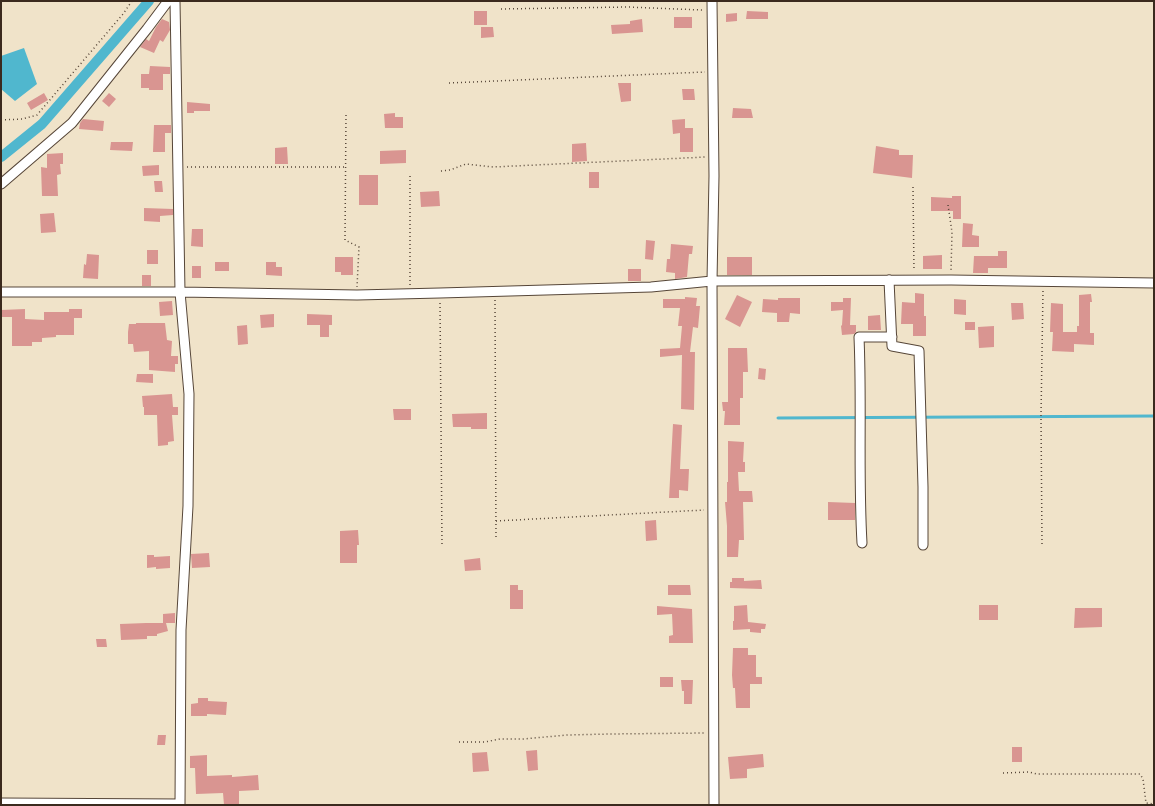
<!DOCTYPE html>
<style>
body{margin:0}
#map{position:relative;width:1155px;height:806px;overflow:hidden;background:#f0e3c9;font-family:"IM FELL English",serif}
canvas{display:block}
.frame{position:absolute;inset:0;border:2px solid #3b2a1e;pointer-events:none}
</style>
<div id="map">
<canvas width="1155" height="806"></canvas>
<div class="frame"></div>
</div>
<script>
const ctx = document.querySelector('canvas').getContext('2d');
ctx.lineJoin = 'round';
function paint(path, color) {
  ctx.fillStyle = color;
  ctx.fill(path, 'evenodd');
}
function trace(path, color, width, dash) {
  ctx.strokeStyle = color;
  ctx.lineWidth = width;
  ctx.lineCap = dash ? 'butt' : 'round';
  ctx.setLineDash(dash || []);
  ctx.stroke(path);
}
paint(new Path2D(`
 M24 48 37 84 15 101 1 89V56Z`), '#50b7ce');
trace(new Path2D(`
 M778 418 1154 416`), '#50b7ce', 3);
trace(new Path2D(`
 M1 157 42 124 149 1`), '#50b7ce', 10);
paint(new Path2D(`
 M474 11H487V25H474Z
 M747 11 768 12V19H746Z
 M737 13V21L726 22V14Z
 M674 17H692V28H674Z
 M162 19 169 22 170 30 163 42 160 40 154 53 140 47 146 39 149 41 156 27Z
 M642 19 643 32 612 34 611 25 630 24V21Z
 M481 27H493L494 37 481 38Z
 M150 66 170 67V74H163V90H149V88H141V74H149Z
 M618 83H631V101L621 102Z
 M682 89H694L695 100H683Z
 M44 93 48 100 31 110 27 103Z
 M109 93 116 99 109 107 102 101Z
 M187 102 210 104V111H194V113H187Z
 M733 108 751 109 753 118H732Z
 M395 113V117H403V128H385L384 114Z
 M83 119 104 121 103 131 79 129 80 123Z
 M685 119V128H693V152H680V133L673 134 672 120Z
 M154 125H171V133H165V152H153Z
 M111 142H133L132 151 110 150Z
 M586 143 587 161 572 162V144Z
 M876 146 899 150V155H913L912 178 873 173Z
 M287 147 288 164H275V148Z
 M406 150V163L380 164V151Z
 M63 153V164H60L61 174 57 175 58 196H42L41 167 47 168V154Z
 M159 165V175L143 176 142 166Z
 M589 172H599V188H589Z
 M359 175H378V205H359Z
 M154 181H162L163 192H155Z
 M439 191 440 206 421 207 420 192Z
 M952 196H961V219H953V211H931V197L952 198Z
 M144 208 173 209V215L160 216V222L144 221Z
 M54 213 56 232 41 233 40 214Z
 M963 223 973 224 972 235 979 236V247H962Z
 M192 229H203V247L191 246Z
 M646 240 655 241 653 260 645 259Z
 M671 244 693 246 692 254H689L687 277 675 279V273L666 272 667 259H670Z
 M147 250H158V264H147Z
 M998 251H1007V268H988V273H973L974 256H998Z
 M87 254 99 255 98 279 83 278 84 264 86 265Z
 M942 255V269H923V256Z
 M335 257H353V275H341V272H335Z
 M727 257H752V275H727Z
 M215 262H229V271H215Z
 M266 262H276V267H282V276L266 275Z
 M192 266H201V278H192Z
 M628 269H641V281H628Z
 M142 275H151V286H142Z
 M915 293 924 294V316H926V336H913V324H901L902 302 915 303Z
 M1091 294 1092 302H1090V333H1094V345L1074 344V352L1052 351 1053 332H1050L1051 303 1063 304V332H1077V326H1079V295Z
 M737 295 752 302 740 327 725 319Z
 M685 297 697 298 696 306H700L698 328 693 327 690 352H695L694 410 681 409 682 355 660 357V349L680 348 682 326H678L680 308H663V299H685Z
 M778 298H800V314L790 313 789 322H777V313L762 312 763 299 778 300Z
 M843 298H851L850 325H856V332L854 334 842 335 841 326 842 325 843 310 831 311V302H843Z
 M954 299 966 300V315L954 314Z
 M172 301 173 315 160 316 159 302Z
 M1011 303H1023L1024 319 1012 320Z
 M25 309V319L44 320V312H69V309H82V318H74V335H56V337L42 338V342H32V346H12V317H1V310Z
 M274 314V327L261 328 260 315Z
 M307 314 332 315V325H329V337H320V325H307Z
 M880 315 881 330H868V316Z
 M965 322H975V330H965Z
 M136 323H165L167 340 172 341 171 356H178V364H175V372L149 370V351L134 352 133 344H128V332L129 324H136Z
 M247 325 248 344 238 345 237 326Z
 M994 326V347L979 348 978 327Z
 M728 348H747L748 372H743V398H740V425H724L725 411H723L722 402H728Z
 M759 368 766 369 765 380 758 379Z
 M137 374H153V383L136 382Z
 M172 394 173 407H178V415H172L174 441 168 442V445L158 446 157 415H144V407H143L142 396Z
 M393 409H411V420H394Z
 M487 413V429H471V427H453L452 414Z
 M673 424 682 425 680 469H689L688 491 679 490V498H669Z
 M728 441 744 442 743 462H745V472H738L739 491H752L753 502H743L744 540H739L738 557H727V526L725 502H727V482H728Z
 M828 502 855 503V520H828Z
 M656 520 657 540 646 541 645 521Z
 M358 530 359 545H357V563H340V531Z
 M209 553 210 567 192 568 191 554Z
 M147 555H154V557L170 556V568L156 569V567L147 568Z
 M480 558 481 570 465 571 464 560Z
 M732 578H744V581L761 580 762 589 730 588V582H732Z
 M510 585H518V590H523V609H510Z
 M668 585H690L691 595H668Z
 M747 605 748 622 766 624 765 629H761V633L750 632V629L733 630V621H734V606Z
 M979 605H998V620H979Z
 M657 606 692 609 693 643H669V636L673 635 672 614 657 615Z
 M1075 608H1102V627L1074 628Z
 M175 613V623H163V614Z
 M146 623H166L168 631 157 634V636H147V639L121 640 120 624Z
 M96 639H106L107 647H97Z
 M733 648H748V655H756V677H762V684H750V708H736L735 688H733L732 675Z
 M660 677H673V687H660Z
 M681 680H693L692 704H684V691H682Z
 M198 698H208V701L227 702 226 715 207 714V716H191V704L198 703Z
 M158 735H166L165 745H157Z
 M1012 747H1022V762H1012Z
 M537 750 538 770 528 771 526 751Z
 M487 752 489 771 473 772 472 753Z
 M763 754 764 767 747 769V778L730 779 728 757Z
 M207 755V776L232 775V777L258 775 259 790 239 791V805H224L223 793 196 794 195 768H190V756Z`), '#d99591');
const minor = new Path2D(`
 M175 1 180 292 189 394 188 506 181 630 180 805
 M712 1 714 176 712 281 714 805
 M1 184 72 123 147 29 168 1
 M889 280 892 346 919 351 923 487V545
 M1 292H180L357 295 440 293 651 287 712 281 951 280 1154 283
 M862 543C858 474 862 405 859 337H892
 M1 803 180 804`);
trace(minor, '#564638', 11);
trace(new Path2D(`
 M501 9 627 7 702 10
 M449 83 705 72
 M346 115 345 240 359 247 357 287
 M1 120 22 119 37 115 123 14 132 1
 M187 167H345
 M441 171 450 170 466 164 493 167 706 157
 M913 187 914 271
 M948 205 952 232 951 271
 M410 285V175
 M495 300 496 540
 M440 303 442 545
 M496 521 704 510
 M1042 544 1041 416 1043 290
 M459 742H485L500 739H523L567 735 609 734 705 733
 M1003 773 1029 772 1037 774H1140L1143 779 1146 803 1154 804`), '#564638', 1.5, [1, 3]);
trace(minor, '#fff', 9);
</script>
